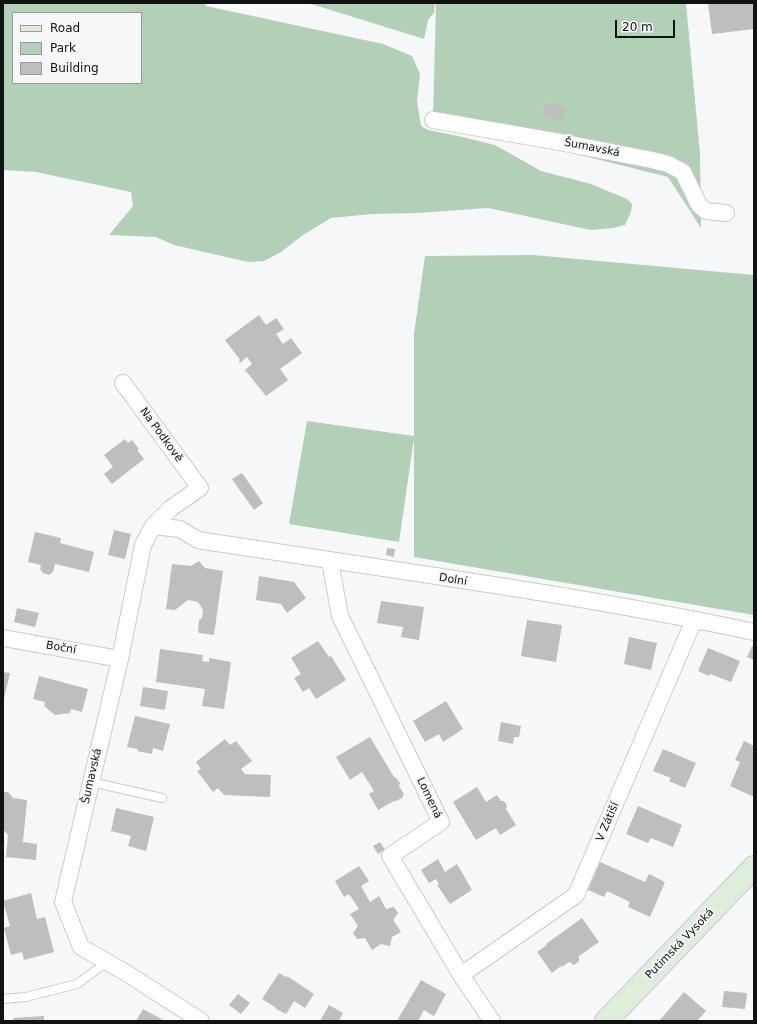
<!DOCTYPE html>
<meta charset="utf-8">
<style>
body{margin:0}
#map{position:relative;width:757px;height:1024px;overflow:hidden;background:#f6f7f9;font-family:"DejaVu Sans",sans-serif}
canvas{display:block}
.frame{position:absolute;inset:0;border:4px solid #111212;pointer-events:none}
.legend{position:absolute;left:12px;top:12px;width:130px;height:72px;box-sizing:border-box;background:#f6f7f9;border:1px solid #9a9b9d;margin:0;padding:5px 7px;list-style:none;font-size:12px;color:#111212}
.legend li{display:flex;align-items:center;gap:8px;height:20px}
.legend b{width:20px;border:1px solid #9a9b9d}
.scale{position:absolute;left:615px;top:20px;width:60px;height:18px;box-sizing:border-box;border:2px solid #111212;border-top:0;padding-left:5px;font-size:12px;line-height:14px;white-space:nowrap;color:#111212;-webkit-text-stroke:3px #f6f7f9;paint-order:stroke}
</style>
<div id="map">
<canvas width="757" height="1024"></canvas>
<div class="frame"></div>
<ul class="legend">
<li><b style="height:5px;background:#ddefda"></b>Road</li>
<li><b style="height:11px;background:#b1d0b5"></b>Park</li>
<li><b style="height:11px;background:#bdbec0"></b>Building</li>
</ul>
<div class="scale">20 m</div>
</div>
<script>
const ctx = document.querySelector('canvas').getContext('2d');
ctx.lineJoin = 'round';
function paint(path, color) {
  ctx.fillStyle = color;
  ctx.fill(path, 'evenodd');
}
function trace(path, color, width, dash) {
  ctx.strokeStyle = color;
  ctx.lineWidth = width;
  ctx.lineCap = dash ? 'butt' : 'round';
  ctx.setLineDash(dash || []);
  ctx.stroke(path);
}
function label(font, color, halo, rows, align = 'center') {
  ctx.font = font + ' "DejaVu Sans",sans-serif';
  ctx.lineWidth = 4;
  ctx.setLineDash([]);
  ctx.textBaseline = 'middle';
  ctx.strokeStyle = halo;
  ctx.fillStyle = color;
  for (const [text, x, y, turn = 0] of rows) {
    ctx.save();
    ctx.translate(x, y);
    ctx.rotate((+turn || 0) * Math.PI / 180);
    ctx.textAlign = isNaN(turn) ? turn : align;
    if (halo) ctx.strokeText(text, 0, 0);
    ctx.fillText(text, 0, 0);
    ctx.restore();
  }
}
paint(new Path2D(`
 M3 3H205L206 6 383 44 412 56 420 74 417 101 421 126 428 130 458 136 495 145 541 171 591 184 627 199 632 204 631 212 625 225 613 228 591 230 488 208 418 213 372 214 331 218 303 235 281 252 264 261 248 262 174 245 156 237 109 235 133 206 131 192 36 172 3 170ZM13 13H141V83H13Z
 M308 3H435L434 13 428 20 424 39Z
 M436 3H686L700 154 701 228 668 177 433 118Z
 M533 255 754 275V615L414 557V438L399 542 289 524 307 421 414 436V334L425 256Z`), '#b1d0b5');
paint(new Path2D(`
 M708 3H754V29L712 34Z
 M545 103 566 108 563 120 542 115Z
 M259 315 266 325 276 318 284 329 276 334 283 344 291 338 302 353 280 369 288 380 266 396 245 370 252 364 247 357 240 363 239 361 240 360 225 340Z
 M125 439 128 443 132 440 139 449 137 450 144 459 112 484 104 474 113 467 104 455Z
 M242 473 263 503 254 510 232 479Z
 M114 530 131 534 125 559 108 555Z
 M35 532 61 538 60 543 94 552 89 572 55 564 53 572 49 575 43 573 40 569 41 565 28 562Z
 M387 548 395 549 394 557 386 555Z
 M199 561 205 568 223 571 214 635 199 633 198 631 199 620 202 618 203 610 198 602 188 600 175 610 166 609 172 564 191 566Z
 M259 576 294 582 306 598 287 613 281 604 256 600Z
 M381 601 424 607 419 640 401 637 403 627 377 623Z
 M17 608 39 613 35 627 14 622Z
 M527 620 562 625 556 662 521 656Z
 M629 637 657 643 651 670 624 664Z
 M318 641 329 657 331 656 346 680 316 699 309 688 303 692 294 678 301 674 291 658Z
 M752 646 754 647V660L747 657Z
 M708 648 740 661 731 682 710 674 709 676 698 671Z
 M160 649 203 655 202 661 209 662V658L231 662 224 709 202 706 205 689 156 682Z
 M3 672 10 673 4 699 3 698Z
 M39 676 88 689 82 712 71 709 70 713 55 715 44 706 45 702 33 699Z
 M143 687 168 691 165 710 140 706Z
 M446 701 463 729 443 742 439 734 425 742 413 721Z
 M135 716 170 724 163 751 153 748 152 754 137 751 138 749 127 747Z
 M501 722 521 726 519 737H514L513 744 498 741Z
 M370 737 394 777 396 778 400 783 399 786 404 794 402 798 396 801H394L378 810 369 794 374 791 362 772 350 780 336 757Z
 M225 739 230 745 236 741 252 761 241 769 245 774 271 775 270 797 224 795 218 788 213 792 197 771 201 769 196 762Z
 M744 741 754 746V797L730 786 740 762 735 760Z
 M663 749 696 763 685 788 669 781 671 778 653 771Z
 M477 787 486 802 497 795 501 801H504L507 806 506 809 516 825 500 835 496 828 476 840 453 802Z
 M3 792H8L13 798 27 800 23 842 37 844 36 860 6 857 8 835 3 829Z
 M638 806 682 825 673 847 651 838 648 843 626 834Z
 M116 808 154 817 146 851 128 846 131 836 111 831Z
 M380 842 385 850 378 854 373 846Z
 M438 859 445 872 457 864 472 890 450 904 437 885 439 884 436 879 429 883 421 870Z
 M600 862 645 882 649 874 665 882 650 917 628 907 630 902 607 891 604 897 588 890Z
 M359 866 369 881 361 886 370 902 379 896 386 909 394 907 398 913 393 920 401 932 392 937 390 946 381 944 372 950 365 938 357 939 353 933 358 926 350 914 359 909 349 894 344 897 335 881Z
 M31 893 37 919 45 917 54 952 24 960 22 952 11 955 4 928 10 926 3 901Z
 M582 918 599 942 579 956V961L574 965 569 962 562 967 561 966 552 973 537 952 547 945 546 944Z
 M279 973 286 977 287 976 314 994 305 1008 294 1001 286 1014 276 1009 275 1007 262 999Z
 M421 980 446 994 434 1016 424 1010 418 1021H401L398 1019Z
 M724 991 747 993 745 1009 722 1007Z
 M684 992 706 1011 697 1021H659Z
 M238 994 250 1003 241 1014 229 1005Z
 M329 1005 343 1013 339 1021H320Z
 M143 1009 165 1021H136Z
 M44 1016V1021H13V1018Z`), '#bdbec0');
const service = new Path2D(`
 M91 782 162 798
 M3 999 26 997 77 984 107 962`);
const minor = new Path2D(`
 M433 120 554 141 652 160 668 164 683 172 699 205 706 211 726 213
 M123 383 200 488 171 508 153 526 143 545 120 659 63 902 81 947 128 974 201 1021
 M153 526 180 529 198 540C384 569 570 593 754 632
 M330 561 340 616 441 822 390 856 461 975 492 1021
 M3 638 120 659
 M461 975 576 895 694 620`);
const secondary = new Path2D(`
 M606 1021 754 867`);
trace(service, '#c9cacb', 10);
trace(minor, '#c9cacb', 18);
trace(secondary, '#c9cacb', 24);
trace(service, '#fff', 8);
trace(minor, '#fff', 16);
trace(secondary, '#ddefda', 22);
label('11px', '#111212', '#f6f7f9', [
 ["Šumavská",592,148,11],
 ["Na Podkově",161,435,54],
 ["Dolní",453,580,9],
 ["Boční",61,648,10],
 ["Šumavská",92,776,-77],
 ["Lomená",429,798,64],
 ["V Zátiší",608,822,-67],
 ["Putimská Vysoká",680,944,-46]
]);
</script>
